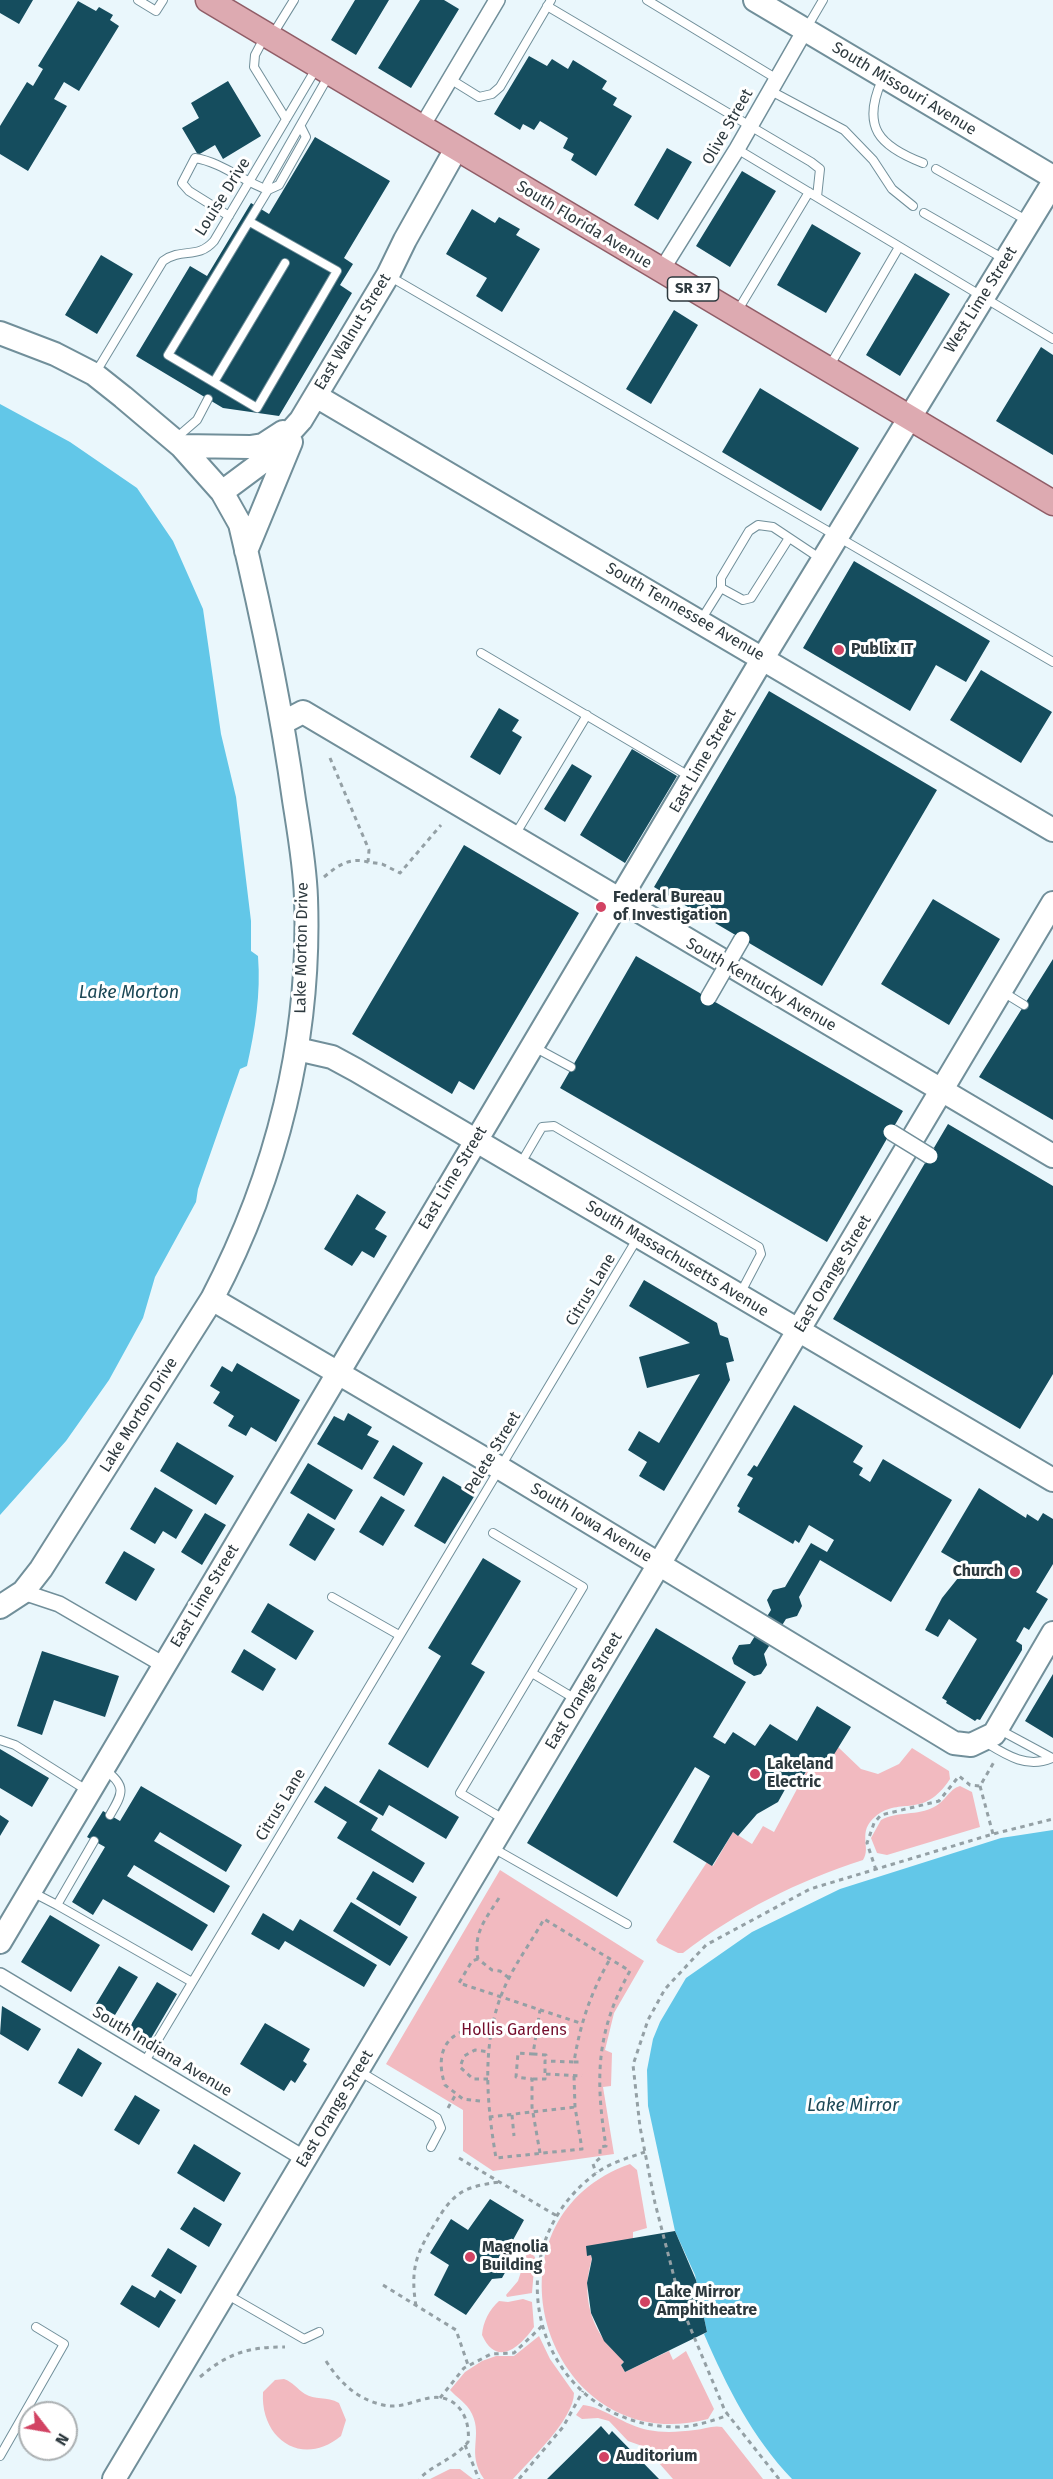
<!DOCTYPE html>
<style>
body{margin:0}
#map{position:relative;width:1053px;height:2479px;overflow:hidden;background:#eaf7fc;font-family:"Fira Sans",sans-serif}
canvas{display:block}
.north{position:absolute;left:18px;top:2401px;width:60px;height:60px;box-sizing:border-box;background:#fff;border:2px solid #abb0b2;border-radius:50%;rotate:121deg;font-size:16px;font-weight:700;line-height:24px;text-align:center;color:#2d393e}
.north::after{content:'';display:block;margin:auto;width:21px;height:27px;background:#d24363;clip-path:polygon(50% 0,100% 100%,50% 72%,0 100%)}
</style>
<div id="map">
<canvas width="1053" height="2479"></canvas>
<div class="north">N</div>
</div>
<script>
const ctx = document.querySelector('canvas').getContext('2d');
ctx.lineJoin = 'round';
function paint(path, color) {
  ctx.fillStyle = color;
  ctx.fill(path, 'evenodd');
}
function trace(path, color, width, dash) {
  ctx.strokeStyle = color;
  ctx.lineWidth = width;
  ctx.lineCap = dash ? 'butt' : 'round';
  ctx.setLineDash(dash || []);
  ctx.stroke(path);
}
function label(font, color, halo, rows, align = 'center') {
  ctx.font = font + ' "Fira Sans",sans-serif';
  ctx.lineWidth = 6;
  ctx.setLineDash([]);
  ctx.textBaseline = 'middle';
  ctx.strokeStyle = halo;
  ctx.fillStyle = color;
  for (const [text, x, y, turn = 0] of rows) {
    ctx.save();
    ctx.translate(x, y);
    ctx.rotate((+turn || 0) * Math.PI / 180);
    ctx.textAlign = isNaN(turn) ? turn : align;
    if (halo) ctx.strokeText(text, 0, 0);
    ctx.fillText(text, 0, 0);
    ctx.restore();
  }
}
paint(new Path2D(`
 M838 1747 861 1769 878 1774 899 1764 912 1748 949 1771 950 1779C923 1820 901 1796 876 1816 856 1832 872 1847 863 1860 798 1881 738 1911 683 1953H678L658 1943 656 1940 707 1862 713 1866 733 1832 752 1844 763 1826 774 1832 812 1761 825 1769Z
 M960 1786 972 1792 980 1827 887 1855 877 1853 871 1838 881 1820C897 1811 918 1816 934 1807 945 1802 949 1789 960 1786Z
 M500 1870 644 1961 614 2013 605 2050 612 2053 611 2086 603 2087 614 2154 493 2171 463 2151V2110L386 2064Z
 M630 2164 637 2170 647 2228 633 2232V2240L587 2256 591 2255 592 2259C583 2287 587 2317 605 2341 610 2349 619 2354 624 2362L621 2365 625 2372 669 2351 673 2360 686 2351 714 2409 708 2419C547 2462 470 2221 630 2164Z
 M528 2250 535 2257 532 2293 507 2297 506 2295 518 2281Z
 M523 2299 532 2302 534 2327C520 2347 497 2368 482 2335 483 2322 489 2310 499 2301L508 2302Z
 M539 2336 550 2359 574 2393C574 2419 530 2460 513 2479H484C466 2453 483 2437 472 2414 467 2403 456 2397 450 2390L465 2372 482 2361 496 2356H514Z
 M284 2379C293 2382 297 2389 305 2394 314 2400 327 2396 339 2403L346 2420 341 2436C302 2468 260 2439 263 2392L275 2380Z
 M583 2405C601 2406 626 2426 648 2430 663 2433 679 2432 695 2430 704 2429 713 2425 722 2427L763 2479H673L645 2447 628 2441 609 2421 598 2418 582 2419 576 2415Z
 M450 2469H460L473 2479H430Z`), '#f2bac0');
paint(new Path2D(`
 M0 404 70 442 137 488 173 541 203 609 221 734 236 797 251 921V951L258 956C261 994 255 1030 247 1066L240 1069 198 1189 196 1202 155 1277 143 1318 109 1380 66 1441 0 1515Z
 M1053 1830V2479H792C752 2437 727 2387 704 2334L707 2332 695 2275 675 2231 648 2106 647 2070 653 2039 660 2022 686 1978 752 1932 840 1889 1001 1838Z`), '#62c7e8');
paint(new Path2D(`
 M0 0H33L19 24 0 13Z
 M355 0H389L356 55 331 40Z
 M420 0H444L459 9 411 88 378 68Z
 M78 1 96 11 99 7 113 15 110 20 119 26 79 91 64 82 54 99 67 106 28 171 0 154V126L27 82 33 86 43 69 38 66Z
 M529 56 547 66 552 59 568 69 573 60 607 81 602 89 617 98 613 105 632 116 596 176 571 160 574 154 563 148 568 138 540 121 534 130 523 124 520 130 494 114Z
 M228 81 261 136 223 159 215 145 198 155 182 128 199 118 191 103Z
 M315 137 390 181 344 258 353 264 340 285 352 293 279 416 223 408 136 356 190 266 207 276 251 203 269 214Z
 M667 148 692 162 658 220 634 205Z
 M742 171 776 191 730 267 696 246Z
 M472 209 495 223 499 217 520 229 516 235 540 249 502 312 476 296 487 278 446 254Z
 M812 224 861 253 826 313 777 285Z
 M101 255 133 274 97 334 65 315Z
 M915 273 950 294 900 376 866 355Z
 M674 310 698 325 651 404 626 389Z
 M1041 347 1053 355V455L996 421Z
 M760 388 859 448 821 511 722 452Z
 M854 561 990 641 966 682 936 665 910 711 803 648Z
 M981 670 1052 712 1021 763 950 720Z
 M769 691 937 790 822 986 654 887Z
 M499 708 519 720 512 731 522 737 500 775 470 757Z
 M632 749 677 776 625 863 580 835Z
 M572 764 592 776 565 822 544 809Z
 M464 845 579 913 474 1090 459 1081 452 1094 352 1034Z
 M933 899 1000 939 949 1025 881 984Z
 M636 956 903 1111 827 1242 560 1088Z
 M1053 959V1120L979 1077Z
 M948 1124 1053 1186V1374L1020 1429 833 1319Z
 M357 1194 386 1212 375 1229 387 1236 374 1258 362 1251 352 1266 324 1249Z
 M644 1280 717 1323 720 1335 728 1338 734 1361 726 1363 730 1380 664 1491 639 1476 647 1462 628 1450 639 1431 659 1443 700 1374 647 1388 639 1357 690 1343 629 1306Z
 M237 1363 300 1400 276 1442 251 1427 246 1436 228 1426 234 1416 213 1403 220 1392 210 1386 222 1366 232 1372Z
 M794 1405 863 1446 853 1462 863 1468 859 1475 870 1482 883 1459 952 1500 891 1602 820 1560 799 1597 802 1606 797 1616 786 1619 764 1654 767 1665 761 1674 754 1676 734 1664 732 1658 739 1645 750 1644 771 1610 767 1600 773 1590 785 1587 811 1543 827 1552 834 1540 809 1525 799 1543 795 1540 793 1544 738 1512 740 1508 737 1506 753 1478 747 1475 754 1465 757 1467Z
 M348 1413 372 1427 367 1435 379 1441 362 1470 317 1444 334 1416 344 1421Z
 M177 1442 234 1476 216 1505 160 1471Z
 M393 1445 423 1463 404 1496 373 1478Z
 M308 1463 353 1490 335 1520 290 1493Z
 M443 1476 475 1495 445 1544 414 1526Z
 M155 1487 193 1510 176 1539 163 1531 155 1544 130 1529Z
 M979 1488 1026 1518 1027 1514 1038 1521 1043 1513 1053 1519V1564L1036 1592 1048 1599 1029 1630 1024 1627 1016 1641 1022 1645V1650L980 1720 977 1719 975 1721 946 1703 947 1701 942 1698 977 1639 949 1619 938 1637 925 1630 942 1598 958 1578 972 1570 941 1552Z
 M381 1496 405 1510 383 1546 359 1532Z
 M205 1513 226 1525 202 1565 181 1552Z
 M308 1513 335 1529 315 1561 289 1545Z
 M124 1551 155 1569 136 1601 105 1583Z
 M483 1558 521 1581 471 1664 485 1672 428 1768 388 1744 441 1656 428 1648Z
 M268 1603 314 1631 296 1660 251 1632Z
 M656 1628 746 1682 713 1737 725 1744 733 1732 755 1746 770 1724 797 1741 817 1706 851 1727 825 1769 812 1761 796 1789 788 1784 778 1802 757 1814 738 1836 733 1832 712 1866 673 1842 710 1776 695 1767 617 1897 527 1843Z
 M244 1649 276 1669 263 1691 231 1672Z
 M42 1651 119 1676 105 1717 54 1700 42 1735 17 1726Z
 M1053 1674V1738L1025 1721Z
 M0 1749 49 1778 32 1807 0 1788Z
 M379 1769 459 1817 446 1839 389 1805 383 1816 359 1802Z
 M141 1786 242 1845 226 1872 160 1832 154 1841 230 1886 214 1913 134 1865 127 1876 208 1925 192 1951 103 1899 93 1915 72 1902 105 1847 87 1837 103 1811 120 1821Z
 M325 1786 378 1818 371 1830 425 1863 413 1883 337 1838 347 1822 314 1802Z
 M0 1815 9 1821 0 1836Z
 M373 1871 417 1897 400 1926 356 1899Z
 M351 1902 408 1937 390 1966 333 1931Z
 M263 1913 293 1931 300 1919 377 1965 364 1987 285 1941 279 1950 251 1934Z
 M50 1915 100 1945 71 1992 21 1962Z
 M119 1966 138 1977 115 2015 96 2004Z
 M157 1982 177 1994 150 2040 129 2028Z
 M2 2006 41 2029 28 2051 0 2034Z
 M265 2023 310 2049 303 2061 307 2064 295 2083 291 2080 284 2091 240 2064Z
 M78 2048 102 2063 82 2097 58 2083Z
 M135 2095 160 2110 139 2145 114 2130Z
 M194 2144 241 2173 224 2202 177 2173Z
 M490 2199 524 2220 502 2260 507 2269 502 2278 492 2279 466 2315 434 2295 449 2265 430 2253 451 2219 468 2230Z
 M194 2207 222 2224 209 2247 180 2229Z
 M675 2231 696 2280 707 2332 625 2372 621 2365 624 2362 604 2341 591 2313 587 2283 592 2259 591 2255 587 2256 586 2246Z
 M168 2248 197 2266 181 2294 151 2276Z
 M132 2285 155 2298 160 2290 176 2300 159 2328 120 2304Z
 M601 2426 609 2435 612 2431 659 2479H547Z`), '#154d5e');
const lane = new Path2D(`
 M138 0 156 11 163 0
 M647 0 777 79
 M547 6 811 162 820 169 817 197
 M806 29 823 0
 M273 34 294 0
 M264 38 255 55 254 67 286 119
 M450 79 479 97 492 94 500 87 551 0
 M882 80C861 127 879 146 923 163
 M771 91 844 130 873 160 892 189 913 206
 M737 149 1053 339
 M936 169 1028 221
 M924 213 1004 259
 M229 216 189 191 182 183 195 158C221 162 244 182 268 190L279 185 306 137 301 127
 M250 222 337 271 257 408 168 355 268 190 267 184 329 75
 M389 276 1053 662
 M738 310 809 192
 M829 367 899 247
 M96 372 163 261C183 247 197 260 214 241L317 67
 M214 382 285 263
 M175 439 197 420 208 399
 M789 538 751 598 743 600 721 588V578L749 531 758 525 773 527 821 559
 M701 620 721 588
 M481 653 689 776
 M515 835 587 715
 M1003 992 1024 1005
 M534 1047 571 1067
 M521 1163 542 1127 554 1126 759 1247 761 1254 740 1294
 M493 1533 583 1587 460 1793 505 1820
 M332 1597 399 1635
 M532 1673 577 1700
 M0 1740 15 1745 88 1791
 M985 1742C1006 1755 1027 1769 1052 1758L1000 1730
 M104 1769C127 1786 123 1793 110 1815
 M94 1841 57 1905 192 1982
 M493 1848 627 1924
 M32 1892 57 1905
 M144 2063 637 1239
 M359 2071 437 2118 441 2128 431 2147
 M226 2294 304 2339 319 2332
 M0 2456 64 2344 36 2327`);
const street = new Path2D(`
 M421 128 497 0
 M661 271 737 149 805 30
 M23 1592 59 1604 164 1665
 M0 1976 305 2159`);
const secondary = new Path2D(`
 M755 0 1053 177
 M0 333 55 354 94 374 123 397 181 446 222 492 240 524C262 616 281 706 294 800 299 832 305 866 306 898 311 1039 277 1175 212 1299L41 1569 23 1592 0 1607
 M316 396 1053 830
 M181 446 250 447 263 445 283 432
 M222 492 265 460 301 420 388 275 405 240 456 149
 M246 551 291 442
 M284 722 303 712 1053 1156
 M297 1049 332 1057 356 1070 1053 1480
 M212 1299 500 1468 954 1743 971 1745 994 1734 1053 1633
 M0 1942 763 658 1053 183
 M114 2479 1053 903`);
const primary = new Path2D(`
 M208 0 1053 503`);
trace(lane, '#718f9a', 10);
trace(street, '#718f9a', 18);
trace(secondary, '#718f9a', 26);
trace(primary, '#905d67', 27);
trace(new Path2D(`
 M330 758 369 850 368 862 382 864 400 873 441 825
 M324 877C338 865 350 857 368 862
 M980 1786 993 1834
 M876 1870 867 1843 874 1823 881 1815 939 1801 959 1776 970 1785 980 1786 994 1762
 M499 1898C485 1920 473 1933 478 1959L492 1970 500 1971 509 1978
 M478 1959 472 1961 459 1983 580 2023
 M533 2054 546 2055 545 2061
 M574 2062H583
 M546 2074 582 2076
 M574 2076 575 2107 582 2149 496 2158C486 2099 480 2034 509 1978 519 1958 533 1939 544 1919L630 1971C596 2031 595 2079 606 2146L600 2147V2158L593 2164 596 2173
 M488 2079H473L460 2067 464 2056 475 2050 489 2052
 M533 2079H545V2061L574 2062C580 2024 591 1992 610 1959
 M480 2101 463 2099 445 2085C434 2052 447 2029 482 2028
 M448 2108 456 2094
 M512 2115 514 2136
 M489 2117 575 2107
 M645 2152C628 2158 609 2163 595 2174 487 2255 540 2426 676 2427 695 2427 711 2421 729 2415
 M540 2153 532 2107V2079L516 2077 518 2053 533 2054 540 2010
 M459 2158 557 2216
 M383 2285 456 2330 468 2365
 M416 2306C410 2269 416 2253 436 2222 442 2212 449 2201 459 2194 470 2186 486 2184 499 2182
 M326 2361C340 2383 357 2399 383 2405 400 2409 413 2401 429 2398 457 2393 471 2418 468 2442 452 2461 435 2463 419 2479
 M200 2377C228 2353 248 2347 285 2347
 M440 2398 464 2368 491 2354 514 2353 542 2326
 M465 2445 479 2479
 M519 2479 563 2427 583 2391
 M779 2479 725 2411 682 2308 655 2203 640 2127 633 2065 648 2020 665 1989 706 1945 810 1889 993 1834 1053 1819`), '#94a0a5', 3, [4.5, 4.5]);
trace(lane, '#fff', 8);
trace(street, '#fff', 15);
trace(secondary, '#fff', 22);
trace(primary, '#ddaab1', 24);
const streetBridge = new Path2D(`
 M708 998 742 939
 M891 1132 930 1156`);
trace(streetBridge, '#718f9a', 18, []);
trace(streetBridge, '#fff', 15);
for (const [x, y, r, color] of [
 [839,650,6,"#d24363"],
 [601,907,6,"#d24363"],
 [1015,1572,6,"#d24363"],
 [755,1774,6,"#d24363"],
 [470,2257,6,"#d24363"],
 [645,2302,6,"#d24363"],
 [604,2457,6,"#d24363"]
]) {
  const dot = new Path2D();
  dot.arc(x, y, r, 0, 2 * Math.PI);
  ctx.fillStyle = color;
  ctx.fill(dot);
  trace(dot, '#fff', 2);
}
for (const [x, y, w] of [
 [693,289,51]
]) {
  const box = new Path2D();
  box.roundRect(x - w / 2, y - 12, w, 24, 4.5);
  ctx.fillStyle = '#fff';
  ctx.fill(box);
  trace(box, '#2d393e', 1.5);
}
label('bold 15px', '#2d393e', null, [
 ["SR 37",693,289]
]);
label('16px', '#2d393e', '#fff', [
 ["South Missouri Avenue",904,89,31],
 ["Olive Street",728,127,-60],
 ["Louise Drive",223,197,-58],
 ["South Florida Avenue",584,225,31],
 ["West Lime Street",981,300,-58],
 ["East Walnut Street",353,332,-59],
 ["South Tennessee Avenue",685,612,30],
 ["East Lime Street",703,761,-60],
 ["Lake Morton Drive",302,948,-89],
 ["South Kentucky Avenue",761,985,30],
 ["East Lime Street",453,1178,-59],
 ["South Massachusetts Avenue",677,1259,31],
 ["East Orange Street",833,1274,-59],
 ["Citrus Lane",591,1290,-59],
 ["Lake Morton Drive",139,1415,-58],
 ["Pelete Street",493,1453,-59],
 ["South Iowa Avenue",591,1523,31],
 ["East Lime Street",205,1596,-59],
 ["East Orange Street",584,1691,-59],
 ["Citrus Lane",281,1805,-59],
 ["South Indiana Avenue",162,2052,31],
 ["East Orange Street",335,2109,-59]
]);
label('bold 16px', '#2d393e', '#fff', [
 ["Publix IT",851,650],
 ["Federal Bureau",613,898],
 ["of Investigation",613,916],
 ["Church",1003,1572,"right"],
 ["Lakeland",767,1765],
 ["Electric",767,1783],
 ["Magnolia",482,2248],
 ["Building",482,2266],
 ["Lake Mirror",657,2293],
 ["Amphitheatre",657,2311],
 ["Auditorium",616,2457]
], 'left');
label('16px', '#740d2c', '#fff', [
 ["Hollis Gardens",514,2031]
]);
label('italic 18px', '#1c4856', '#fff', [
 ["Lake Morton",129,993],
 ["Lake Mirror",853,2106]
]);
</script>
